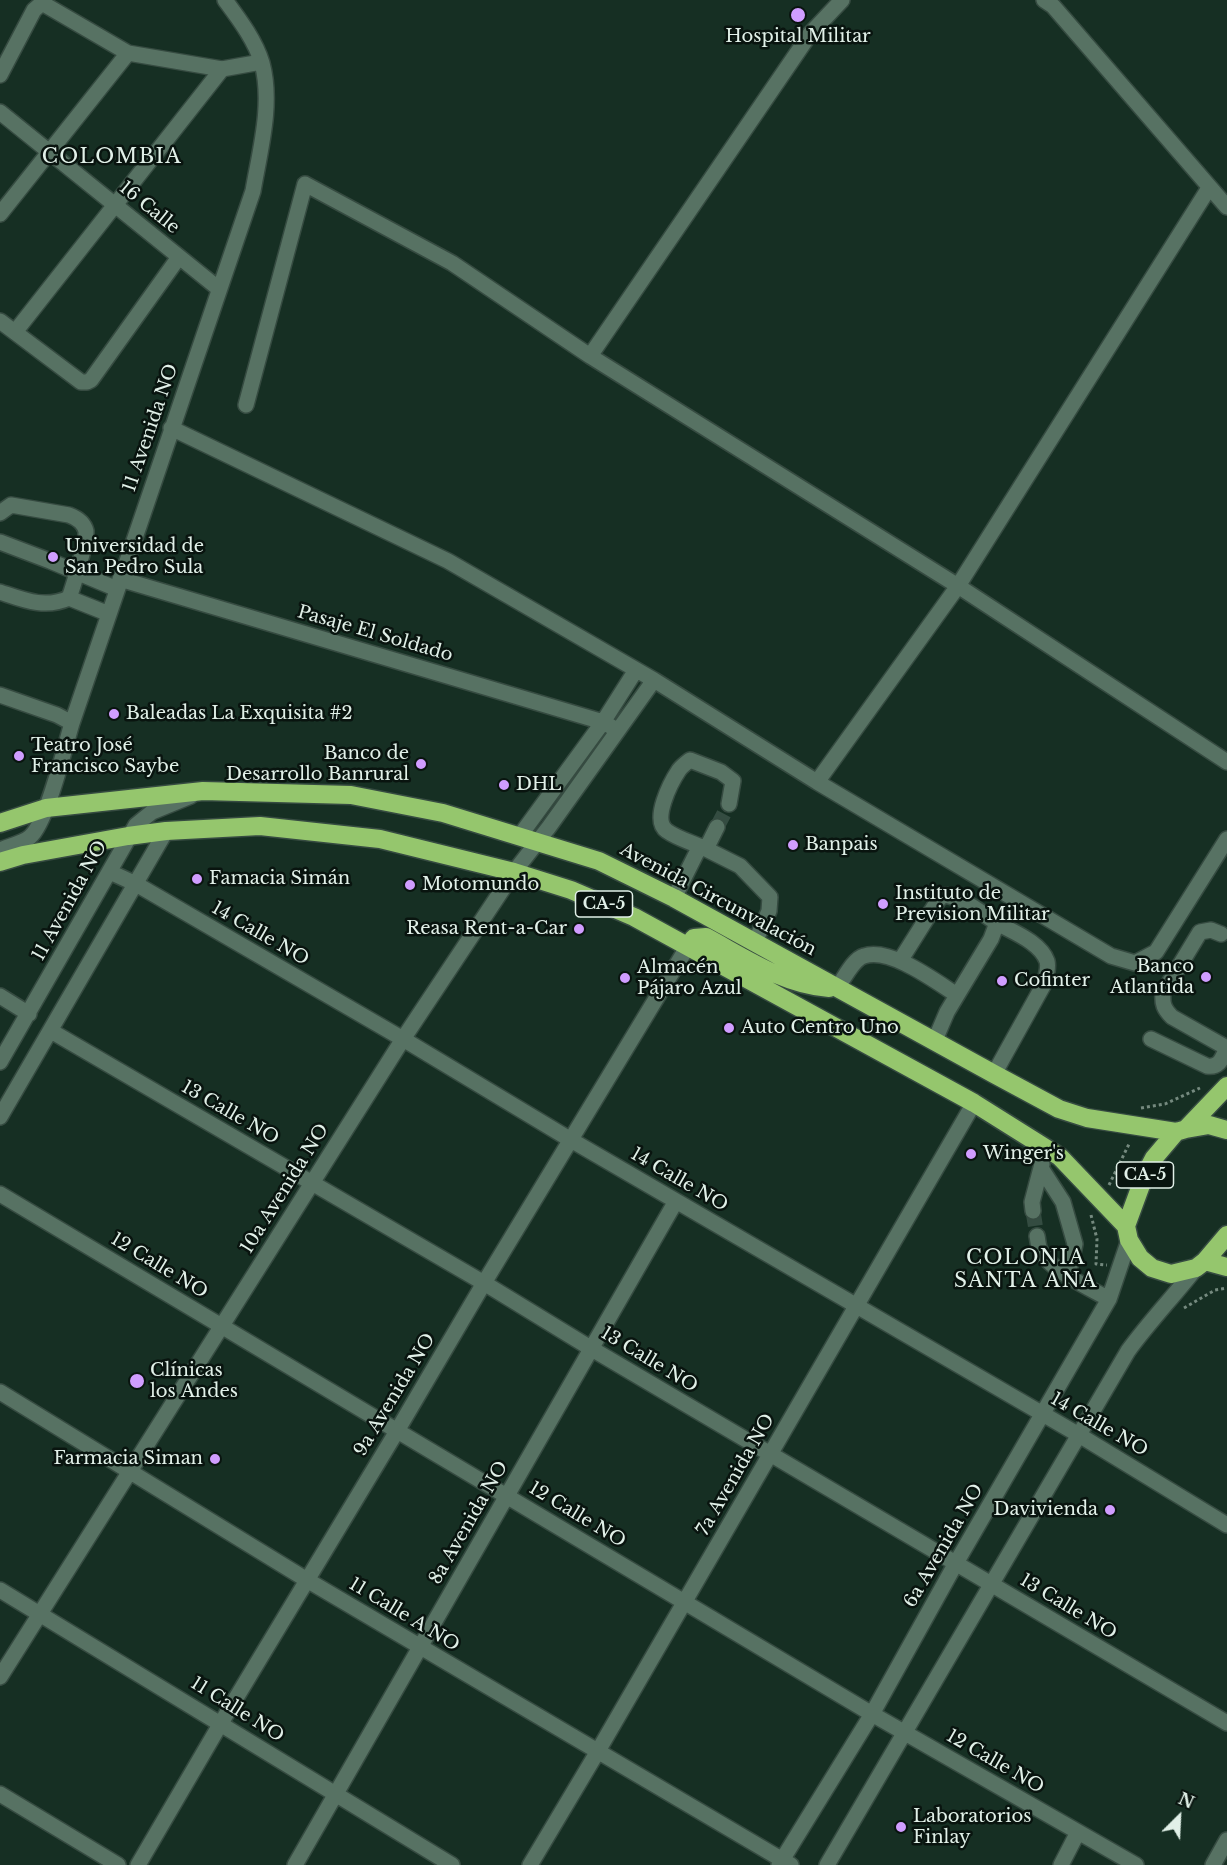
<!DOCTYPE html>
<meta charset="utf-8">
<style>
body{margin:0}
#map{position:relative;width:1227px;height:1865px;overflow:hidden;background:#162f23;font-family:"Libre Baskerville",serif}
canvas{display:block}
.north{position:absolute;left:1149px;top:1787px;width:60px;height:60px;-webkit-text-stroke:4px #09140f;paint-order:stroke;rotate:24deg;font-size:16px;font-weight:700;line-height:24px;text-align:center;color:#e1f0e8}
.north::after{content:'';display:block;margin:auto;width:21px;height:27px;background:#e1f0e8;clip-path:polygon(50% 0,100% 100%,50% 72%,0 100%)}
</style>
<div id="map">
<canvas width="1227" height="1865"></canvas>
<div class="north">N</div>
</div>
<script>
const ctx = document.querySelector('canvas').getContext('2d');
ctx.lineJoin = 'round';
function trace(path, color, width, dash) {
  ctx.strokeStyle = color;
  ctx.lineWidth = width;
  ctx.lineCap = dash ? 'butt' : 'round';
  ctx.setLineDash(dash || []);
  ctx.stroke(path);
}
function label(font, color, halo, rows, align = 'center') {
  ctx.font = font + ' "Libre Baskerville",serif';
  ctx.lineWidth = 5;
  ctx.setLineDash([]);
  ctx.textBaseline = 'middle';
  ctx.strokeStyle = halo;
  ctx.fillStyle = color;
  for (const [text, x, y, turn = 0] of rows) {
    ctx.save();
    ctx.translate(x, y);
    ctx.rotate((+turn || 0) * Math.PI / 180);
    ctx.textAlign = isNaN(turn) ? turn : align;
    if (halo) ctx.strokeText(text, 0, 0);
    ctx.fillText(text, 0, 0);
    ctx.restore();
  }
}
trace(new Path2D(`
 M717 827 729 804
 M1033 1211 1037 1236`), '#344c41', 15, [15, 8]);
const minor = new Path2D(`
 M1044 0 1053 6 1227 207
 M0 75 34 10 42 3 128 53 222 69 261 62
 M0 112 219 289
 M0 214 128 53
 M0 321 81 382H87L91 380 179 257
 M15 332 222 69
 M590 356 810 34 842 0
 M246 405 305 184 452 263 590 356 958 586 1227 762
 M171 428 448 561 654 680 817 782 1111 956 1135 963 1156 952 1227 839
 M0 513 11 505 69 515C77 518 84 523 86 531 87 541 73 587 69 598 45 609 24 600 0 592
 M0 542 50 561 117 589
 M120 579 603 722 617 730
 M69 598 109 614
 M0 695 57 715 72 723
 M817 782 958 586 1209 188
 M717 827 706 849C694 843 678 839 667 831 651 820 671 782 679 770 682 766 686 763 690 760L721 772 733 781 729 804
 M519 837 603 722 636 670
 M706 849 740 866 770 897 769 911 755 942
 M0 850C9 846 23 843 30 837 47 823 65 746 72 723L253 191C260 150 273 104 262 63 255 40 239 19 225 0
 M110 872 136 884 403 1039 571 1140 1079 1435 1227 1525
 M674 898 700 846
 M1221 934 1211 930 1200 932 1163 993C1162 1004 1164 1009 1172 1017L1227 1048
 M900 961 939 899 944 895C963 897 981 913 997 923
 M837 988C844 979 853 959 864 956 890 947 935 981 957 995
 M0 996 29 1014
 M51 1031 484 1283 592 1349 1227 1723
 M1151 1039 1207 1066C1220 1068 1222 1058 1227 1048
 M935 1040 947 1012 991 939 997 923C1013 932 1040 942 1047 961 1049 968 1046 977 1044 984L994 1074
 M0 1062 136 825 152 812 191 796
 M0 1117 166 831
 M1041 1168 1063 1202 1075 1244 1068 1276
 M0 1194 872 1714 1136 1865
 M1033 1211 1032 1202 1042 1164
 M1037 1236C1038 1240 1038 1246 1040 1250 1048 1269 1091 1289 1109 1299
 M0 1392 307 1580 791 1865
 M0 1590 452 1865
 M0 1677 403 1039 514 872 549 827 654 680
 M0 1794 118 1865
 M138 1865 221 1723 397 1431 484 1283 688 946
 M295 1865 676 1201
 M530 1865 598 1751 974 1103
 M779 1865 872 1714 956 1563 1109 1299 1129 1240
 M827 1865 1128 1351C1149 1322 1174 1296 1196 1268
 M1061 1865 1078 1832
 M1213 1865 1227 1840`);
const highway = new Path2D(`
 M0 823 46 808 203 791 351 795 443 813 599 861 674 898 994 1074 1059 1109 1087 1118 1176 1132
 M0 862 23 855 128 836 166 831 260 826 380 839 514 872 571 890 634 917 974 1103 1060 1157 1126 1226
 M688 946 694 938 706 937C745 958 784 985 829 988
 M1186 1129 1227 1086
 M1227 1130 1209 1125 1186 1129 1176 1132 1154 1158 1144 1177 1126 1226 1129 1240 1140 1258 1152 1268 1171 1274 1196 1268 1205 1261 1227 1235
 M1205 1261 1227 1267`);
trace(minor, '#364b41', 18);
trace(highway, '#364b41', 21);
trace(new Path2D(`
 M1141 1108 1165 1104 1200 1088
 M1109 1185 1130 1142
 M1091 1215 1097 1239 1096 1264 1107 1265
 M1184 1308 1215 1290 1227 1288`), '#758a7f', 3, [3, 3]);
trace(minor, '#577263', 15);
trace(highway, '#95c66d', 18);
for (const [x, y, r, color] of [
 [798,15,8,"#d09dff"],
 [53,557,6,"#d09dff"],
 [114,714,6,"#d09dff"],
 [19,756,6,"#d09dff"],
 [421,764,6,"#d09dff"],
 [504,785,6,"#d09dff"],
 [793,845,6,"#d09dff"],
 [197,879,6,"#d09dff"],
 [410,885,6,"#d09dff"],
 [883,904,6,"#d09dff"],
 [579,929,6,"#d09dff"],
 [1206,977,6,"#d09dff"],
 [625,978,6,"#d09dff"],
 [1002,981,6,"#d09dff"],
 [729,1028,6,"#d09dff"],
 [971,1154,6,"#d09dff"],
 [137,1381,8,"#d09dff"],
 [215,1459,6,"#d09dff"],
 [1110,1510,6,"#d09dff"],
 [901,1827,6,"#d09dff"]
]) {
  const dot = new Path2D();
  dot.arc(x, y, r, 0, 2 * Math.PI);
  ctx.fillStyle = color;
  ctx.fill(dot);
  trace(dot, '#09140f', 2);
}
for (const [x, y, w] of [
 [604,904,57],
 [1145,1175,57]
]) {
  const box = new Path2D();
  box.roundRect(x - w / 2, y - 13, w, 26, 4.5);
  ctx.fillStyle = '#09140f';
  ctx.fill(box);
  trace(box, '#e1f0e8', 1.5);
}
label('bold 16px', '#e1f0e8', null, [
 ["CA-5",604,904],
 ["CA-5",1145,1175]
]);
label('18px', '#e1f0e8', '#09140f', [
 ["Hospital Militar",798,37,"center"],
 ["Universidad de",65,547],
 ["San Pedro Sula",65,568],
 ["Baleadas La Exquisita #2",126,714],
 ["Teatro José",31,746],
 ["Francisco Saybe",31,767],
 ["Banco de",409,754,"right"],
 ["Desarrollo Banrural",409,775,"right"],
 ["DHL",516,785],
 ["Banpais",805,845],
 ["Famacia Simán",209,879],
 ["Motomundo",422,885],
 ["Instituto de",895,894],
 ["Prevision Militar",895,915],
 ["Reasa Rent-a-Car",567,929,"right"],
 ["Banco",1194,967,"right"],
 ["Atlantida",1194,988,"right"],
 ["Almacén",637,968],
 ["Pájaro Azul",637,989],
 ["Cofinter",1014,981],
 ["Auto Centro Uno",741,1028],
 ["Winger's",983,1154],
 ["Clínicas",150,1371],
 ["los Andes",150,1392],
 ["Farmacia Siman",203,1459,"right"],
 ["Davivienda",1098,1510,"right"],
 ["Laboratorios",913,1817],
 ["Finlay",913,1838]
], 'left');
label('18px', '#e1f0e8', '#09140f', [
 ["16 Calle",149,208,39],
 ["11 Avenida NO",151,428,-71],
 ["Pasaje El Soldado",375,634,16],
 ["Avenida Circunvalación",718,900,28],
 ["11 Avenida NO",70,901,-61],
 ["14 Calle NO",260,934,30],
 ["13 Calle NO",230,1113,30],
 ["14 Calle NO",679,1180,30],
 ["10a Avenida NO",285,1189,-58],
 ["12 Calle NO",159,1266,31],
 ["13 Calle NO",649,1360,31],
 ["9a Avenida NO",395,1395,-59],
 ["14 Calle NO",1099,1425,30],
 ["7a Avenida NO",736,1475,-60],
 ["12 Calle NO",577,1515,31],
 ["8a Avenida NO",469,1523,-60],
 ["6a Avenida NO",944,1546,-60],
 ["13 Calle NO",1068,1607,31],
 ["11 Calle A NO",404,1615,31],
 ["11 Calle NO",237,1710,32],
 ["12 Calle NO",995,1762,30]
]);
ctx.letterSpacing = '1.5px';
label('20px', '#e1f0e8', '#09140f', [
 ["COLOMBIA",112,157],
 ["COLONIA",1026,1258],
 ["SANTA ANA",1026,1281]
]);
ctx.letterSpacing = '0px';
</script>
